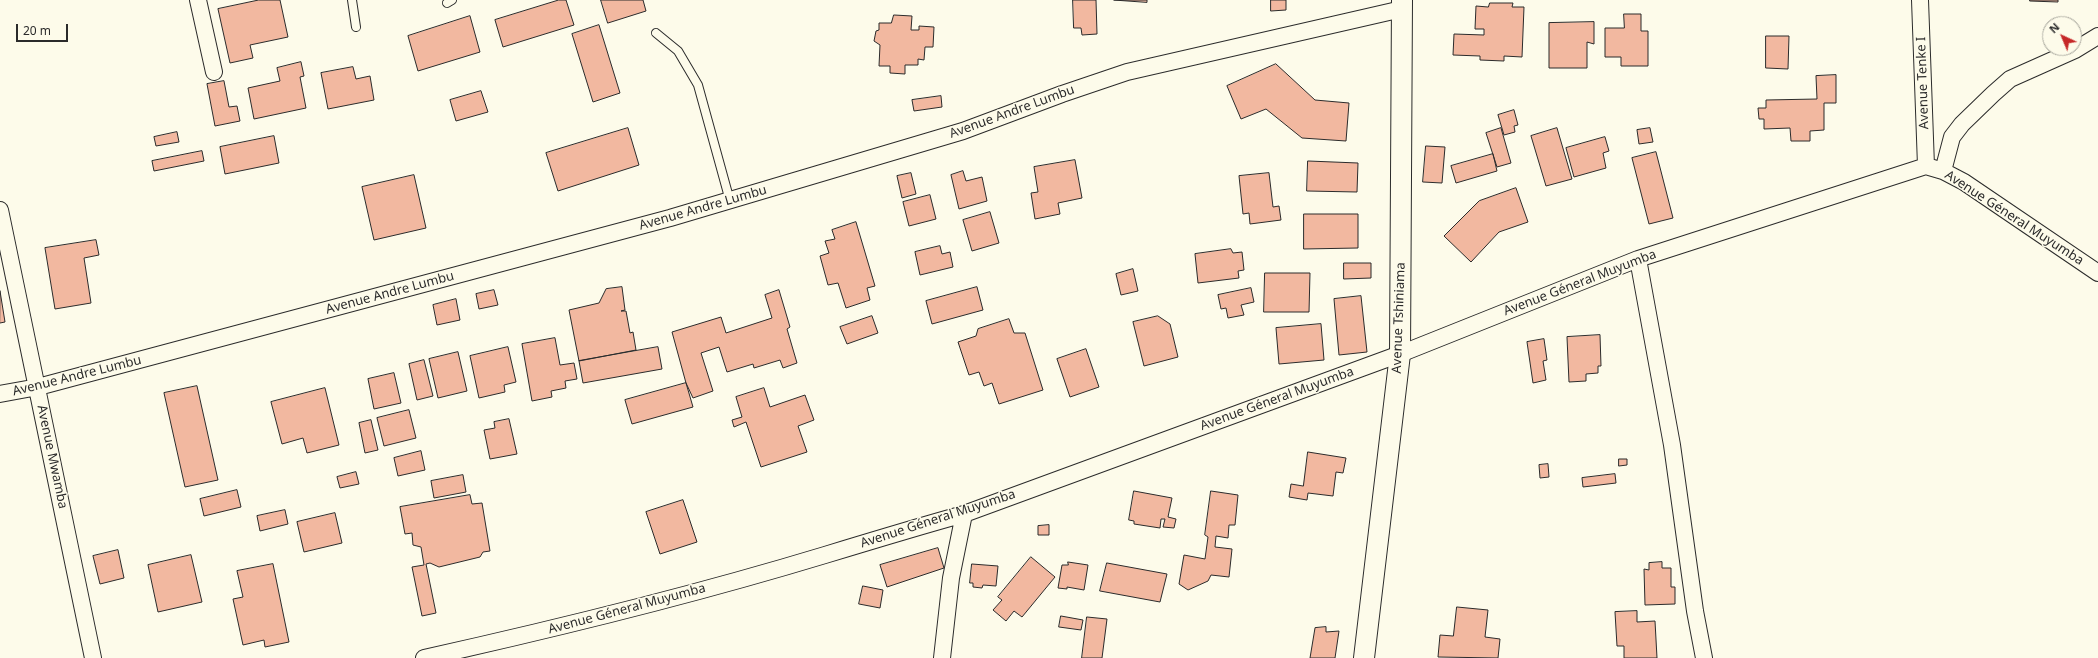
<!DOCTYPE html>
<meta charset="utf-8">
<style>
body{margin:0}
#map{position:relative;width:2098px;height:658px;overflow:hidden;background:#fdfbea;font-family:"Noto Sans",sans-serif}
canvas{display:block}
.north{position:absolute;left:2042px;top:16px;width:40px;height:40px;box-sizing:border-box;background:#fdfbea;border:1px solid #a9a89e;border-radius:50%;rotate:316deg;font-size:11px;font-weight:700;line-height:16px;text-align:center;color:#2b2b2b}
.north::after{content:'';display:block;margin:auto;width:14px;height:18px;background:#c62828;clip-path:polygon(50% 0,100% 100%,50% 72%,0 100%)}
.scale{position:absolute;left:16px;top:24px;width:52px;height:18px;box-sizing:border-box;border:2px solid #2b2b2b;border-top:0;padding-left:5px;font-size:12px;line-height:14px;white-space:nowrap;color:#2b2b2b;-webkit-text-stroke:3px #fdfbea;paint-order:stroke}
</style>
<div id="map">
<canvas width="2098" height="658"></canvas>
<div class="north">N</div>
<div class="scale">20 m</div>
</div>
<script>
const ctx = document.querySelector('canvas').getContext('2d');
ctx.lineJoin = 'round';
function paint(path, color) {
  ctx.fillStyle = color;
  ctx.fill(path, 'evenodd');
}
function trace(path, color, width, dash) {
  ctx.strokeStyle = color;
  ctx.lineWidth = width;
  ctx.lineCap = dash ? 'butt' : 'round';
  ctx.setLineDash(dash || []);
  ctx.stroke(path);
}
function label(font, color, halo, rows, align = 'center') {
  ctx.font = font + ' "Noto Sans",sans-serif';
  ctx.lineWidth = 3;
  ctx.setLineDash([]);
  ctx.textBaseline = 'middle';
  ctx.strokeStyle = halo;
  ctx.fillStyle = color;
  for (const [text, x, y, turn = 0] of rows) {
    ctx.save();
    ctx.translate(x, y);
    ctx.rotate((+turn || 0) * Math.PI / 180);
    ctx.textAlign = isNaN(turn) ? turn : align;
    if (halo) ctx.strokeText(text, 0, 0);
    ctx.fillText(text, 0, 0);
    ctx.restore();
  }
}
const building = new Path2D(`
 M259 0H280L288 37 250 45 253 58 230 63 218 9Z
 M559 0H566L574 25 503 47 495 20Z
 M601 0H643L646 11 608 23Z
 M1073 0H1096L1097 34 1082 35 1081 28H1074Z
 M1114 0H1147V2Z
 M1271 0H1286V10L1271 11Z
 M2030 0H2058V2L2030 1Z
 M1490 3H1513L1512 7H1524L1522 57 1504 56V61L1480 60V56L1453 55 1454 34 1484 35V29H1475L1476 6 1488 7Z
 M1624 14H1641V31H1648V66H1621V57H1605V28H1624Z
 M894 15 912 16 911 30H919V26L934 27 933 47H925L924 60 918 59V65H905V74L890 73V66H879L880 45 874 41 876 31 879 30V23H891Z
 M470 16 480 52 418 71 408 36Z
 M1594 22V44L1587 42V68H1549V23Z
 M599 25 620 93 593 102 572 34Z
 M1766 36H1789L1788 69 1766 68Z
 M301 62 304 76 300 77 306 108 254 119 248 88 280 81 277 68Z
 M1276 64 1315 100 1349 103 1346 141 1302 138 1266 109 1241 119 1227 86Z
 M353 67 356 79 370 76 374 100 328 109 321 73Z
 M1836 75V103H1824V130L1810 131V141H1791L1790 128 1764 129V119H1759L1758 108H1766V100L1817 99 1816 76Z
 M224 81 229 107 237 106 240 121 215 126 207 84Z
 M481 91 488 112 456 121 450 100Z
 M941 96 942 107 914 111 912 100Z
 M1514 110 1518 125 1514 126 1515 132 1504 135 1498 115Z
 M628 128 639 165 558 191 546 153Z
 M1501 128 1511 163 1497 167 1486 133Z
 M1557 128 1572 179 1546 186 1531 136Z
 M1650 128 1653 142 1639 144 1637 130Z
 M177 132 179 142 156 146 154 137Z
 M274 136 279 163 225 174 220 147Z
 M1605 137 1609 151 1603 153 1606 168 1574 177 1566 148Z
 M1426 146 1445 147 1442 183 1423 182Z
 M202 151 204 161 154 171 152 161Z
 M1656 152 1673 218 1649 224 1632 158Z
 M1493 154 1497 171 1456 183 1451 166Z
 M1075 160 1082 198 1058 203 1060 214 1035 219 1031 193 1038 192 1034 167Z
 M1308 161 1358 163 1357 192 1307 191Z
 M963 171 966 181 982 177 987 201 959 209 951 175Z
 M911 173 916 194 902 198 897 176Z
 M1269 173 1273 207 1279 206 1281 220 1250 224 1249 213 1243 214 1239 176Z
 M414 175 426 228 374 240 362 187Z
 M1516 188 1528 222 1499 232 1471 262 1444 236 1479 201Z
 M930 195 936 219 909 226 903 202Z
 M990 212 999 243 972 251 963 220Z
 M1304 214H1358V248L1304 249Z
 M856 222 875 286 867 288 870 300 846 308 838 283 828 285 820 256 829 253 825 241 835 239 832 230Z
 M96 240 99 255 84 258 91 303 55 309 45 248Z
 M940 246 942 254 950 252 953 267 920 275 915 252Z
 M1231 249 1233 253 1242 252 1244 270 1238 271 1239 278 1198 283 1195 254Z
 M1344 263H1371V278L1344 279Z
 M1133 269 1138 291 1121 295 1116 274Z
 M1265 273H1310L1309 312H1264Z
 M622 287 625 310 621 311H626L630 333 633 332 636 350 579 361 569 310 599 303 606 289Z
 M977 287 983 310 932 324 926 301Z
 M1251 288 1254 302 1241 305 1244 315 1228 318 1226 308 1221 309 1218 295Z
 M494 290 498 305 479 309 476 294Z
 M779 290 790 327 787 329 797 363 783 368 780 360 754 368 753 364 727 372 719 347 701 353 713 391 693 398 686 383 672 332 721 317 726 333 772 318 765 295Z
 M0 291 5 322 0 323Z
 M1361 296 1367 352 1339 355 1334 299Z
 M456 299 460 320 437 325 433 305Z
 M872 316 878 333 847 344 840 327Z
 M1158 316 1170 324 1178 357 1144 366 1133 322Z
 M1009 319 1014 333H1025L1043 390 999 404 992 383 984 386 979 372 969 375 958 342 976 336 978 329Z
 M1321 324 1324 360 1279 364 1276 328Z
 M1600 335 1601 366H1598V373L1586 374V381L1569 382 1567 337Z
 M555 338 560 365 574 363 577 379 565 381 566 388 551 391 552 397 532 401 522 344Z
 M1544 339 1547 360 1543 361 1546 380 1533 383 1527 342Z
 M508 347 516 382 504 385 505 392 479 398 470 356Z
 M658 347 662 369 583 383 579 361Z
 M1086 349 1099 387 1070 397 1057 359Z
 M458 352 467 391 438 398 429 359Z
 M424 360 433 396 417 400 409 364Z
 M394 373 401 403 374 409 368 379Z
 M686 383 693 407 632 424 625 400Z
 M197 386 218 480 185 487 164 393Z
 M325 388 339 445 307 453 303 438 282 444 271 402Z
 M764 388 770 407 805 395 814 420 798 426 807 452 761 467 746 422 734 427 732 420 742 417 736 397Z
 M409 410 416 438 384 446 377 418Z
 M509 419 517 454 490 459 484 430 495 428 494 422Z
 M371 420 378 450 365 453 359 423Z
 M421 451 425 470 398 476 394 458Z
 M1308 452 1346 458 1343 473 1336 472 1333 496 1308 493 1307 500 1289 497 1291 484 1303 486Z
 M1619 459H1627V465L1619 466Z
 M1548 464 1549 477 1540 478 1539 465Z
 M356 472 359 484 340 488 337 477Z
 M1615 474 1616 483 1583 487 1582 478Z
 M463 475 466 492 434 498 431 481Z
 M237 490 241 507 204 516 200 499Z
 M1134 491 1172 498 1168 517 1176 519 1174 528 1163 527 1165 519H1161L1160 528 1134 524V521L1129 520Z
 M1211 491 1238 495 1235 525H1229L1228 538 1216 536 1215 547 1232 549 1229 577 1211 575 1208 581 1188 590 1179 584 1184 555 1205 559 1208 537 1205 535Z
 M470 495 472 504 482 503 490 551 483 552 480 557 439 567 430 563 426 564 436 613 422 616 412 567 424 565 421 547 413 545 412 533 405 534 400 507Z
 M683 500 697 542 660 554 646 512Z
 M285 510 288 524 260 531 257 516Z
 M335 513 342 543 304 552 297 522Z
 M1049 525V535H1038V526Z
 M938 548 944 568 887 587 880 565Z
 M118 550 124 578 100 584 93 556Z
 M191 555 202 602 158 612 148 565Z
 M1031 557 1055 577 1022 617 1014 611 1006 621 993 610 1002 600 998 597Z
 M1068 562 1088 565 1084 590 1067 587V589L1058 588 1062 565H1068Z
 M1662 562V568H1671V587H1675V604L1645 605 1644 569 1649 570V563Z
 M1107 563 1167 574 1160 602 1100 591Z
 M273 564 289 642 265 647 264 640 243 645 233 599 243 597 237 571Z
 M972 564 998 566 996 586 983 585 982 588 973 587V583H970Z
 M863 586 883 590 880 608 859 604Z
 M1457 607 1488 610 1485 637 1500 639 1498 658 1438 657 1440 635 1453 636Z
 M1637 611V622L1655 621 1657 658H1624V646H1617L1615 612Z
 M1061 616 1083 620 1081 630 1059 627Z
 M1087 617 1107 619 1102 658H1082Z
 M1326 627V632L1339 631 1335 658H1310L1315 628Z`);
paint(building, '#f2b8a0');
trace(building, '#2b2b2b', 1);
const service = new Path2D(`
 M352 0 356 27
 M447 3 452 0
 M656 33 678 51 698 85 730 201`);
const minor = new Path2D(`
 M198 0 214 72
 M1920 0 1926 166
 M1943 171 1952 137 1962 124 1993 94 2010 79 2075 50 2098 36
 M0 210 93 658
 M1638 259 1672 445 1695 611 1704 658
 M0 394 38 387 670 218 963 131 1062 94 1127 72 1402 9
 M424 658C559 628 693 595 825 555 871 541 917 527 964 514L1400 354 1638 259 1926 166 1943 171 1964 182 2098 273
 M942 658 951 578 964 514`);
const tertiary = new Path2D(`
 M1364 658 1400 354 1402 0`);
trace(service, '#2b2b2b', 10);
trace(minor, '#2b2b2b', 18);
trace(tertiary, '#2b2b2b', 22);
trace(service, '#fdfbea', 8);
trace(minor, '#fdfbea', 16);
trace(tertiary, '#fdfbea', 20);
label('13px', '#2b2b2b', '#fdfbea', [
 ["Avenue Tenke I",1923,83,-92],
 ["Avenue Andre Lumbu",1012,112,-20],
 ["Avenue Andre Lumbu",703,208,-16],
 ["Avenue Géneral Muyumba",2014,218,33],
 ["Avenue Géneral Muyumba",1580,283,-21],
 ["Avenue Andre Lumbu",390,293,-15],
 ["Avenue Tshiniama",1399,318,-88],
 ["Avenue Andre Lumbu",77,376,-14],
 ["Avenue Géneral Muyumba",1277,399,-20],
 ["Avenue Mwamba",52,457,78],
 ["Avenue Géneral Muyumba",938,519,-18],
 ["Avenue Géneral Muyumba",627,609,-15]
]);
</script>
